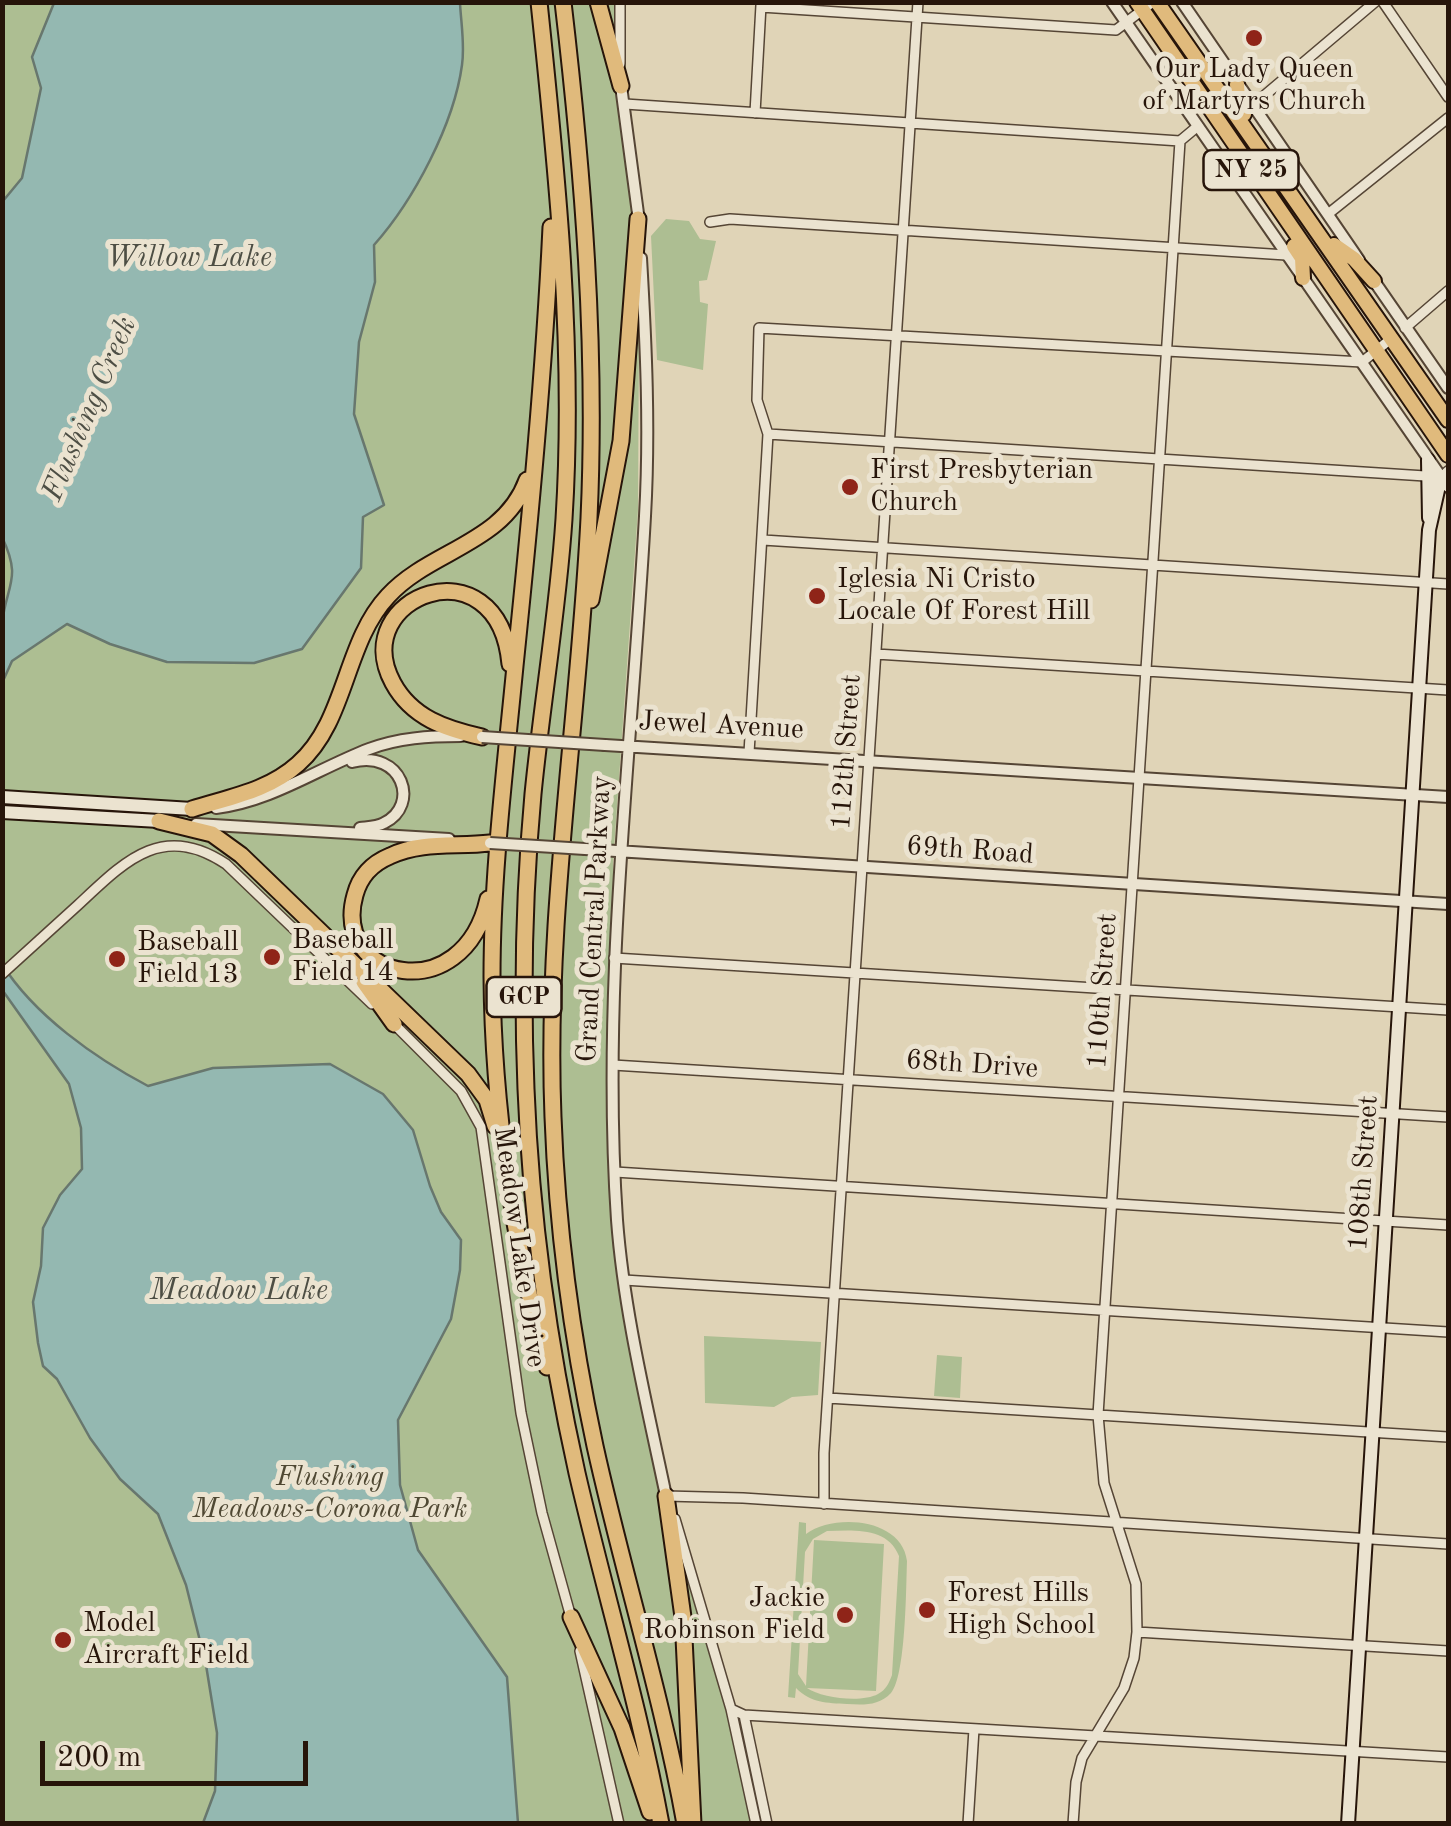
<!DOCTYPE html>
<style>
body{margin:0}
#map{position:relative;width:1451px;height:1826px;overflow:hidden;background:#e0d4b7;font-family:"Old Standard TT",serif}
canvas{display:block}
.frame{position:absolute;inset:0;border:5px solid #27150a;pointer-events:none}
.scale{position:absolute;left:40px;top:1741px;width:268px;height:45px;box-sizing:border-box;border:5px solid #27150a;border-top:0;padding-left:12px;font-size:30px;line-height:35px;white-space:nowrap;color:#27150a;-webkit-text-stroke:8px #ebe3d0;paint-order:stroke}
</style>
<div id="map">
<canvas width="1451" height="1826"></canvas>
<div class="frame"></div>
<div class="scale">200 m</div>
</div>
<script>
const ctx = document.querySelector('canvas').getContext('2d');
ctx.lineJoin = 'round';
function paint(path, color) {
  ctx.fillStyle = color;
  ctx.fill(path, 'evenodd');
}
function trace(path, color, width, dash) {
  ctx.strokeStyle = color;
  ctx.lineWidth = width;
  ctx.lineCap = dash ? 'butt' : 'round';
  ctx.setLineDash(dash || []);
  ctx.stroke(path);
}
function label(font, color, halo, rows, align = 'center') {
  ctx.font = font + ' "Old Standard TT",serif';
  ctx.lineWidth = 10;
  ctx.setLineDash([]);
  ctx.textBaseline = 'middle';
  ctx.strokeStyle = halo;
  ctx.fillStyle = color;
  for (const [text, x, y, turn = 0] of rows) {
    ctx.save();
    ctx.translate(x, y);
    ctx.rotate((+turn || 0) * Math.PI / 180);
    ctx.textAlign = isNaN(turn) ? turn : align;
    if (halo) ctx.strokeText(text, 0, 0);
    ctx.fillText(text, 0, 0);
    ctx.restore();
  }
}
paint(new Path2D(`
 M2 3H621L637 214 639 330 638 510 613 863 618 1224 666 1496 731 1709 756 1823H3Z
 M666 219 689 221 700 239 716 241 707 280 699 281 700 302 708 304 703 370 657 360 651 236Z
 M704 1336 821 1342 818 1395 792 1397 774 1407 705 1403Z
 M937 1355 962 1357 960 1398 934 1396Z
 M799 1522 806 1523V1534C834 1513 902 1518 907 1561 906 1587 906 1676 891 1693 879 1706 863 1705 847 1704 827 1703 811 1703 796 1688L795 1698 788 1697ZM827 1531C854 1530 888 1527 899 1556L892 1675C889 1683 886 1690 878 1694 862 1703 821 1698 807 1688L876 1691 884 1544 814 1540 806 1686 798 1674 805 1552 813 1539Z`), '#adbe92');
const water = new Path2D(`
 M54 3H460C461 23 465 45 462 65 454 124 414 200 374 245L375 282 359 342 354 414 384 505 363 517 361 568 302 649 254 663 167 662 110 644 67 624 12 661 3 681C2 662 0 642 2 623 7 583 22 579 2 537L3 201 22 178 41 88 32 57Z
 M2 964C34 1015 95 1058 148 1086L213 1068 330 1064 383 1094 413 1130 430 1186 441 1212 461 1240 460 1270 451 1319 398 1420 400 1485 418 1550 507 1677 518 1823H203L215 1791 217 1733 206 1665 186 1585 158 1514 120 1479 90 1438 57 1379 43 1366 38 1343 33 1302 41 1266 43 1228 60 1195 82 1169 81 1128 69 1084 3 991Z`);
paint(water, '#94b8b1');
trace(water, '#68776e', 2.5);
const minor = new Path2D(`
 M620 2V64
 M1383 2 1448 97
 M761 7 1116 30 1153 2
 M625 104 1180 141 1198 126
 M1252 106 1375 2
 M755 113 761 5
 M1328 214 1448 118
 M710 222 730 219 1286 255
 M1405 328 1448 291
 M768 434 1441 477 1448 471
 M763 540 1448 584
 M876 654 1448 690
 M749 753 768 434 757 400 759 328 1362 362 1392 338
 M614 958 1448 1010
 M2 974C27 951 53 928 78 905 124 862 162 821 226 864L372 1004
 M391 1021 461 1091 481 1127 521 1413 542 1513 572 1621
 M613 1065 1448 1117
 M615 1172 1448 1225
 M624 1280 1448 1332
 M828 1398 1448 1437
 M668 1500 666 1496 743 1498 1448 1544
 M824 1504V1453L918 2
 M675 1519 731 1709 756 1824
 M1137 1632 1448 1651
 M580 1651 619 1824
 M731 1709 744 1715 1448 1757
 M744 1715 767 1824
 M968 1824 974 1729
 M1073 1824 1076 1782 1082 1758 1124 1688 1134 1658 1137 1632 1136 1584 1104 1483 1098 1415 1180 141`);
const tertiary = new Path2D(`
 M1112 2 1448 487
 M1182 2 1359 260
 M621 86 639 221
 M641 258C646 344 650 430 645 516 632 751 601 985 617 1220 624 1313 647 1405 666 1496
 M1372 278 1448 388
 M605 745 1448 797
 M352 762C402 749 421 805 384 823 377 827 367 827 360 828
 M216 808C272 801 317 769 369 749 398 738 429 736 461 736
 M196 824 449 839
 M585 849 1448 904`);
const secondary = new Path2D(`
 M1428 460 1429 518
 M2 797 192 809
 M2 812 159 821
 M1348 1824 1429 530 1441 477`);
const primary = new Path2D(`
 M1137 2 1448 455
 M1157 2 1448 420
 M1237 84 1238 102 1244 114
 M1334 245 1354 259 1374 281
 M1294 246 1302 258 1303 278`);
const motorway = new Path2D(`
 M539 2C557 173 575 347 564 519 558 611 542 702 533 794 524 892 522 991 526 1089 531 1218 549 1347 577 1473 604 1590 639 1705 661 1824
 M563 2C583 173 597 347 589 518 579 718 545 917 553 1117 557 1227 572 1339 595 1446 623 1573 662 1696 685 1824
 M598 2 621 86
 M591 600 621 441 638 219
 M482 737C446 729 412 718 393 683 346 596 498 539 510 664
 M192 809C230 797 268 791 298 764 347 721 344 643 388 596 430 550 504 544 527 480
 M159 821 212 834 241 855 468 1074 487 1100 495 1126
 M488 899C463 1010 331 980 355 895 360 876 373 863 390 856 422 841 456 847 490 843
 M364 982 394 1024
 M547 1367C513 1242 493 1106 492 977 492 873 505 770 515 666 530 520 544 374 551 227
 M666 1496 683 1617 693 1824
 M571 1617 622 1728 650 1812`);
trace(minor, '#554535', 12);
trace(tertiary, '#554535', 14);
trace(secondary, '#27150a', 16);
trace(primary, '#27150a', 18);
trace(motorway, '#27150a', 19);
trace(minor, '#ebe3d0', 9);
trace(tertiary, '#ebe3d0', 10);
trace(secondary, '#ebe3d0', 12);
trace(primary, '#e0ba7c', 14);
trace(motorway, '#e0ba7c', 15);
const tertiaryBridge = new Path2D(`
 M482 737 605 745
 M490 843 585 849`);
trace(tertiaryBridge, '#554535', 14, []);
trace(tertiaryBridge, '#ebe3d0', 10);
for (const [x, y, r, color] of [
 [1254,38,10,"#8f2418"],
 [850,487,10,"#8f2418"],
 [817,596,10,"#8f2418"],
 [272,957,10,"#8f2418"],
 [117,959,10,"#8f2418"],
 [927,1610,10,"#8f2418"],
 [845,1615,10,"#8f2418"],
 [63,1640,10,"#8f2418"]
]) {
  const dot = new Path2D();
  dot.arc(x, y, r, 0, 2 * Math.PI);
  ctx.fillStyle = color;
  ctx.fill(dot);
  trace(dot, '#ebe3d0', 4);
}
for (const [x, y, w] of [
 [1251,170,95],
 [524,997,75]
]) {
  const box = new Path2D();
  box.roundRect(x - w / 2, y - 20, w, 40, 8);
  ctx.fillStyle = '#ebe3d0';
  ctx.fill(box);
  trace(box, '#27150a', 2.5);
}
label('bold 25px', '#27150a', null, [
 ["NY 25",1251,170],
 ["GCP",524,997]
]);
label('28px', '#27150a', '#ebe3d0', [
 ["Our Lady Queen",1254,70,"center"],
 ["of Martyrs Church",1254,102,"center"],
 ["First Presbyterian",870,471],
 ["Church",870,503],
 ["Iglesia Ni Cristo",837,580],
 ["Locale Of Forest Hill",837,612],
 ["Baseball",292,941],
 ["Field 14",292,973],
 ["Baseball",137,943],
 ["Field 13",137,975],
 ["Forest Hills",947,1594],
 ["High School",947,1626],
 ["Jackie",825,1599,"right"],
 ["Robinson Field",825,1631,"right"],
 ["Model",83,1624],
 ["Aircraft Field",83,1656]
], 'left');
label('28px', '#27150a', '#ebe3d0', [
 ["Jewel Avenue",721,726,3],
 ["112th Street",847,752,-86],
 ["69th Road",970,851,4],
 ["Grand Central Parkway",595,919,-87],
 ["110th Street",1103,991,-86],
 ["68th Drive",972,1065,4],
 ["108th Street",1364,1173,-86],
 ["Meadow Lake Drive",519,1247,82]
]);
label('italic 28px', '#4f4833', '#ebe3d0', [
 ["Flushing",330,1478],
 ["Meadows-Corona Park",330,1510]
]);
label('italic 30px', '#4d4e44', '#ebe3d0', [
 ["Willow Lake",189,258],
 ["Flushing Creek",90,409,-67],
 ["Meadow Lake",239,1291]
]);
</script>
